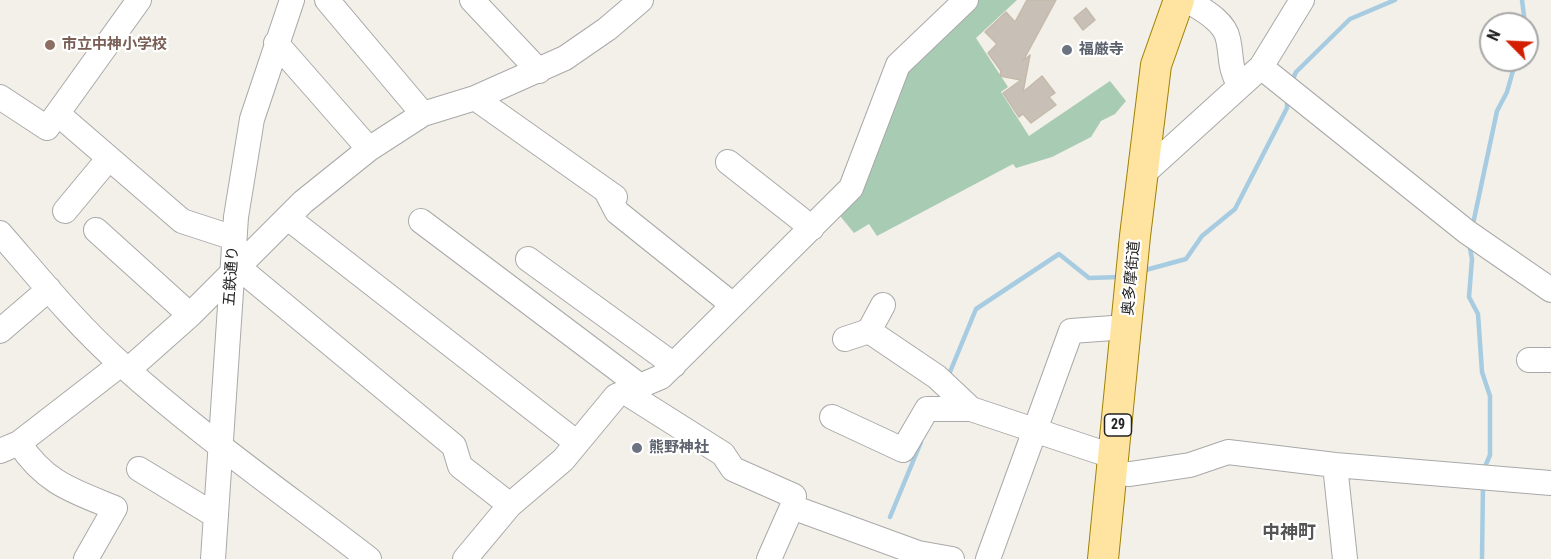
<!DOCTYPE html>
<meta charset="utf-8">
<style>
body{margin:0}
#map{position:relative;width:1551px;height:559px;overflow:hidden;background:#f2f0e8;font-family:"Roboto Condensed",sans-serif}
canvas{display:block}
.north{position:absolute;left:1479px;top:12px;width:60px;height:60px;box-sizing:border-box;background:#fff;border:2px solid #a7a7a7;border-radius:50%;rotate:294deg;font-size:16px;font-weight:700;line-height:24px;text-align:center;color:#222}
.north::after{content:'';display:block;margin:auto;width:21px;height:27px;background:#d41e00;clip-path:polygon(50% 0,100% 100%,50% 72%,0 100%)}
</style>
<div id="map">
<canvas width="1551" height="559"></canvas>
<div class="north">N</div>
</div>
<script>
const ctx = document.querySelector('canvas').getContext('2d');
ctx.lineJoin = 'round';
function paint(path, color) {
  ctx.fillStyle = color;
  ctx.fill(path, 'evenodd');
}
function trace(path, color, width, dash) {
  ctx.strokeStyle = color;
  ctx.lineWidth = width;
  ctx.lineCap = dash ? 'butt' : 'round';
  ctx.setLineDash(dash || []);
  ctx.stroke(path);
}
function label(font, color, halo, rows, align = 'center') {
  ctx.font = font + ' "Roboto Condensed","Noto Sans JP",sans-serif';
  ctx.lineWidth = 4.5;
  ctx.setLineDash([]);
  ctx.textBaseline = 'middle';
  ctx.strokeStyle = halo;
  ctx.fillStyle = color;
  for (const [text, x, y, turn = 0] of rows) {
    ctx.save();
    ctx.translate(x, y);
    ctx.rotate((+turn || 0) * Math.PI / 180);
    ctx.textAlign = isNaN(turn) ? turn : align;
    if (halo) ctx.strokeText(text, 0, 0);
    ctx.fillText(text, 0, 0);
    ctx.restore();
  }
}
paint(new Path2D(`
 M973 0H1017L976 38 1008 87 1001 92 1029 136 1110 81 1126 101 1115 114 1101 121 1091 137 1052 157 1016 168 1013 164 877 236 869 224 854 233 836 211 904 66Z`), '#a8ccb3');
trace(new Path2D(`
 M1522 0 1525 24
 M1292 81 1296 72 1350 19 1395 0
 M1473 224 1497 111 1507 92 1516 60
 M1469 243 1472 259 1469 297 1478 314 1482 372 1490 396V455L1484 469
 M1142 271 1186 259 1202 236 1235 209 1287 108V97
 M950 372 976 309 1059 254 1089 278 1120 277
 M890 517 921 442
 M1482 559 1483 484`), '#a7cce1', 4.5);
const building = new Path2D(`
 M1027 0H1056L1023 61 1030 55 1023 92 1042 76 1055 93 1049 97 1056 105 1031 123 1023 114 1019 117 1003 93 1021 80 1000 76 1001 71 988 53 997 44 985 32 1006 12 1015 22Z
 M1086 8 1095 20 1083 30 1074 18Z`);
paint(building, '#c8c0b7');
trace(building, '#c5baaa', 1.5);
const minor = new Path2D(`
 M327 0 423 114
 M472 0 539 71
 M1187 0C1201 9 1225 21 1228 39 1232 56 1229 68 1239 84
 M276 43 369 149
 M1261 67 1467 232 1551 290
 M0 97 47 128 139 0
 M475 98 615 197
 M58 114 182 221 234 238
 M728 162 812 228
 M1143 174 1261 67 1302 0
 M606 191 617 212 733 305
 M65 211 109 158
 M288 218 577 443
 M421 221 640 386
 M96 230 190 315
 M0 233C39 278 76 324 121 364 199 434 286 495 369 559
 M528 259 674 365
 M238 267 454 446 460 466 510 505
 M0 331 49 289
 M869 331 937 377 971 409
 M845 339 869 331 883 305
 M1529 360H1551
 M128 370 190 315 303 202 369 149 423 114 475 98 565 58 607 29 641 0
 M625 392 723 454 733 469 794 496 792 507
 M832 417 903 450 927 409H971L1115 457
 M19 443C45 483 73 491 115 508L86 559
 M0 451 19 443 121 364
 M1335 465 1345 559
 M139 469 216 516
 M1113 473 1130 474 1190 465 1228 452 1335 465 1551 483
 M213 559 236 217 252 119 292 0
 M465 559 510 505 563 460 616 396 661 377 851 188 898 65 966 0
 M769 559 792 507 918 553 952 559
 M988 559 1071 331 1127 327`);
const major = new Path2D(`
 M1103 559 1135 236 1156 65 1179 0`);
trace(minor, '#a9a9a9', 26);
trace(major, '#a08200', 32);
trace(minor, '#fff', 24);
trace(major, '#ffe4a1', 30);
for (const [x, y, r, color] of [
 [50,45,6,"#8d6e63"],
 [1067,50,6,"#6b7280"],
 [637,448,6,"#6b7280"]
]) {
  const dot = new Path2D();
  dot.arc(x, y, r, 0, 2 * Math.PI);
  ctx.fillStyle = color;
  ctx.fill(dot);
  trace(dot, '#fff', 2);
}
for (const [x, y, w] of [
 [1118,425,27]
]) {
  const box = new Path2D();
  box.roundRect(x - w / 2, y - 11, w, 22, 4.5);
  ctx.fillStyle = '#fff';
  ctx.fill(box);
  trace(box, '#222', 1.5);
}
label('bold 14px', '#222', null, [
 ["29",1118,425]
]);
label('bold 15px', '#785e54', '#fff', [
 ["市立中神小学校",62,45]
], 'left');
label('bold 15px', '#5b616d', '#fff', [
 ["福厳寺",1079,50],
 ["熊野神社",649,448]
], 'left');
label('15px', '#222', '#fff', [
 ["五鉄通り",232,276,-86],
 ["奥多摩街道",1132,278,-85]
]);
label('bold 18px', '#555', '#fff', [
 ["中神町",1289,533]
]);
</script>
